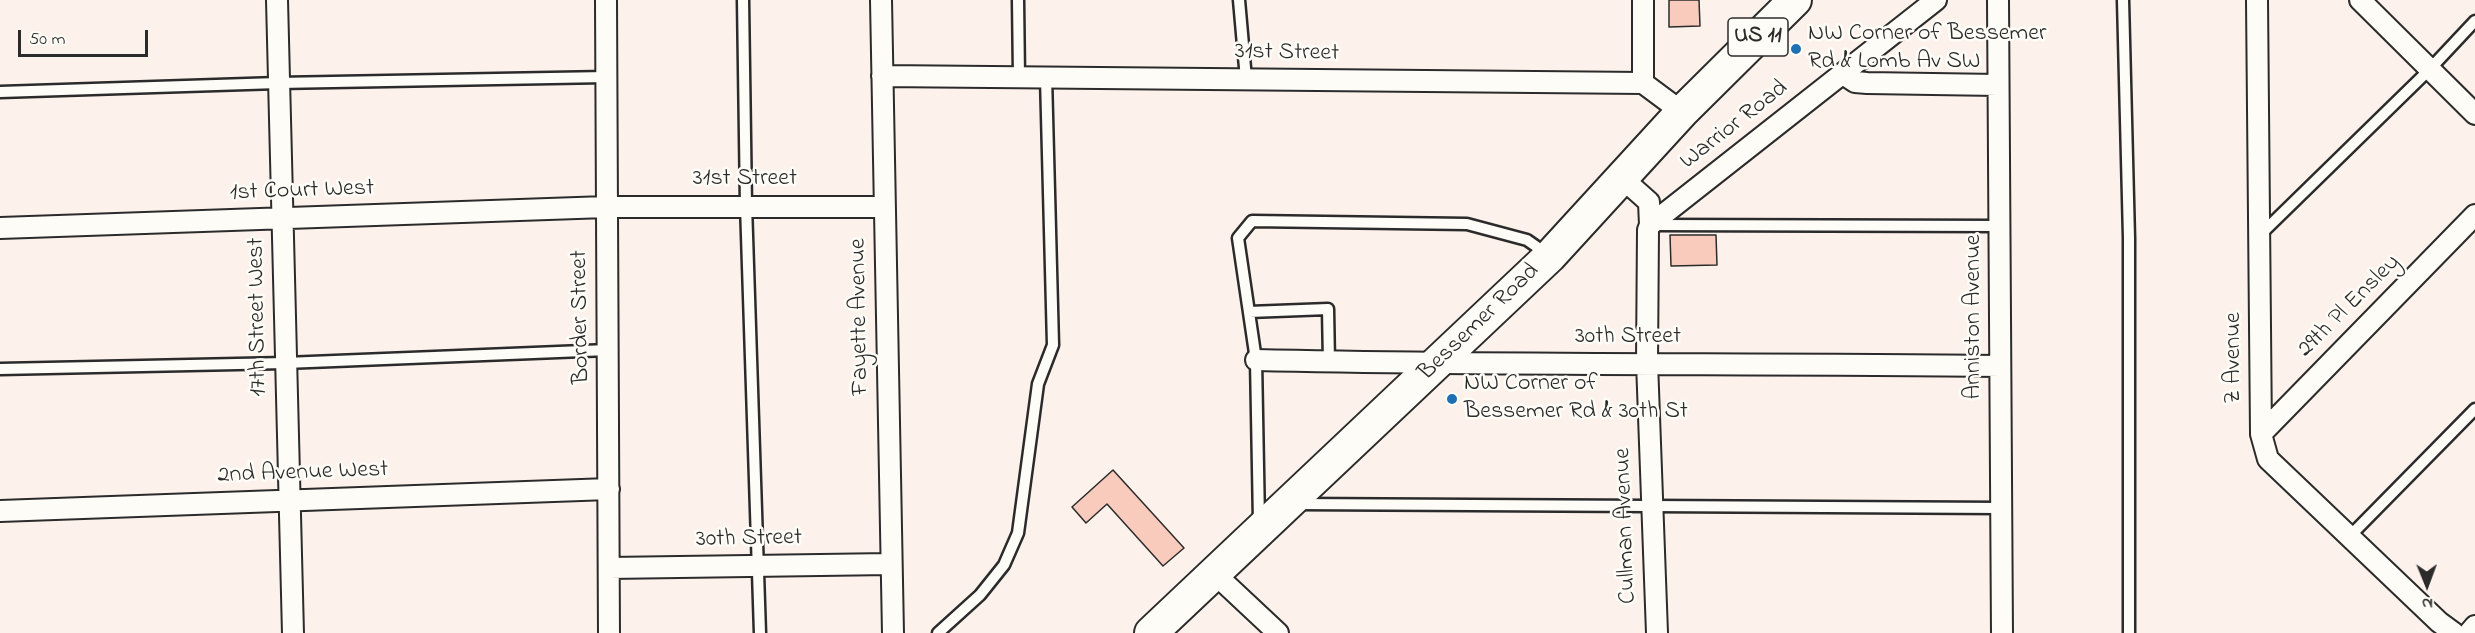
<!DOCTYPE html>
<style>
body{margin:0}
#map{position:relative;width:2475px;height:633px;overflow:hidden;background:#fcf2eb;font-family:"Indie Flower",sans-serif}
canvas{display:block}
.north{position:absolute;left:2397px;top:555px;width:60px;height:60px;-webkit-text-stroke:4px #fdfcf7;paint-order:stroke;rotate:179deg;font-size:16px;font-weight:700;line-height:24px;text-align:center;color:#2b2b2b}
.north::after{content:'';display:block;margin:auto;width:21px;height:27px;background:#2b2b2b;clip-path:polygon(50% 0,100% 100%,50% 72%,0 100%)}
.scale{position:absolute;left:18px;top:30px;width:130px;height:27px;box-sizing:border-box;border:3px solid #2b2b2b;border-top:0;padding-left:8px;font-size:18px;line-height:21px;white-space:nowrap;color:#2b2b2b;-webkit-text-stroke:4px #fdfcf7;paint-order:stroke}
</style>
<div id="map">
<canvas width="2475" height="633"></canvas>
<div class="north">N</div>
<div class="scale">50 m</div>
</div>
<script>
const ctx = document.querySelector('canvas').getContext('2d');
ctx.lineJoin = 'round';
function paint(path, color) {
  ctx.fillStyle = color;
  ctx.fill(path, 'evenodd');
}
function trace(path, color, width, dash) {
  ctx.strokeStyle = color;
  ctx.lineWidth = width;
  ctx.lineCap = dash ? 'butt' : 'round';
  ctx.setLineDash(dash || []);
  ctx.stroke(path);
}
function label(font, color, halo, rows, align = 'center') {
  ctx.font = font + ' "Indie Flower",sans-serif';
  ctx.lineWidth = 5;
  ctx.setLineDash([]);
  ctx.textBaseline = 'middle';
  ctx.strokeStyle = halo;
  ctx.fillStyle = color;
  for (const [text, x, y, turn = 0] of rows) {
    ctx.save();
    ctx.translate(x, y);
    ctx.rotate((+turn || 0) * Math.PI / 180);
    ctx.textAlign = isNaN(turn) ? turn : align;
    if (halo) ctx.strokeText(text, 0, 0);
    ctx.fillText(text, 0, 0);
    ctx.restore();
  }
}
const building = new Path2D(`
 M1669 0H1699L1700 26 1669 27Z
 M1670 235H1716L1717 265 1671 266Z
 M1113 470 1184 548 1163 566 1107 504 1086 523 1072 507Z`);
paint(building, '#f9cbbd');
trace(building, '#2b2b2b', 1.5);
const lane = new Path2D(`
 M743 0 746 205 760 633
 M1018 0 1019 76
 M1239 0 1246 79
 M2123 0 2129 238V633
 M0 92 278 83 606 77
 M1654 225 2000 226
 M2260 235 2429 70 2475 21
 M1249 312 1328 309 1329 362
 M0 369 285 363 608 350
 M1296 504 2002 508
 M1259 522 1256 360 1238 238 1252 221 1467 224 1527 240 1547 254
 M2349 537 2475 409
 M938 633 980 595 1004 565 1018 533 1038 384 1053 345 1046 77`);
const street = new Path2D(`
 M277 0 293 633
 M606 0 609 633
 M881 0 893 633
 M1643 0V83
 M1998 0 2002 633
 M2257 0 2261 434 2268 459 2439 622 2454 633
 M2360 0 2475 114
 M1843 74 1855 82 1867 83 1998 85
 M882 76 1643 83 1682 112
 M1622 178 1649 202 1650 225 1648 230 1647 362 1657 633
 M1650 225 1936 0
 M0 228 606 207H884
 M1256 360C1504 366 1752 363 2000 366
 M2261 434 2475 215
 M0 511 609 489
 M609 568 890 564
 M1215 574 1278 633
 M2469 633 2475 626`);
const primary = new Path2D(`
 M1151 633 1550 256 1682 112 1795 0`);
trace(lane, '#2b2b2b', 15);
trace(street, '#2b2b2b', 24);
trace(primary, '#2b2b2b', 36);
trace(lane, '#fdfcf7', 10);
trace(street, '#fdfcf7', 20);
trace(primary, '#fdfcf7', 32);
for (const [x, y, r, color] of [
 [1796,49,6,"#1f6fb2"],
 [1452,399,6,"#1f6fb2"]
]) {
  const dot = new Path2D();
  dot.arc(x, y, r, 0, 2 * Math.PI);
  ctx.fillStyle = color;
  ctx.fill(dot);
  trace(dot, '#fdfcf7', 2);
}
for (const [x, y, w] of [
 [1758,37,60]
]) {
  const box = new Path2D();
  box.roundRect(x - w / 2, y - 19, w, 38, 4.5);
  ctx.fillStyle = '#fdfcf7';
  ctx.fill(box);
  trace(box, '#2b2b2b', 1.5);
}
label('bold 22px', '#2b2b2b', null, [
 ["US 11",1758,37]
]);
label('24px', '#2b2b2b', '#fdfcf7', [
 ["NW Corner of Bessemer",1808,35],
 ["Rd & Lomb Av SW",1808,63],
 ["NW Corner of",1464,385],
 ["Bessemer Rd & 30th St",1464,413]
], 'left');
label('24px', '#2b2b2b', '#fdfcf7', [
 ["31st Street",1287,54,1],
 ["Warrior Road",1735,126,-38],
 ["31st Street",745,180],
 ["1st Court West",302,192,-2],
 ["29th Pl Ensley",2350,307,-45],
 ["17th Street West",259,317,-91],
 ["Border Street",582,317,-91],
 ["Fayette Avenue",861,317,-91],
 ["Anniston Avenue",1975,317,-90],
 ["Bessemer Road",1480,323,-44],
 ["30th Street",1628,338],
 ["Z Avenue",2235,358,-90],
 ["2nd Avenue West",303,474,-2],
 ["Cullman Avenue",1627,526,-92],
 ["30th Street",749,540,-1]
]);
</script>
